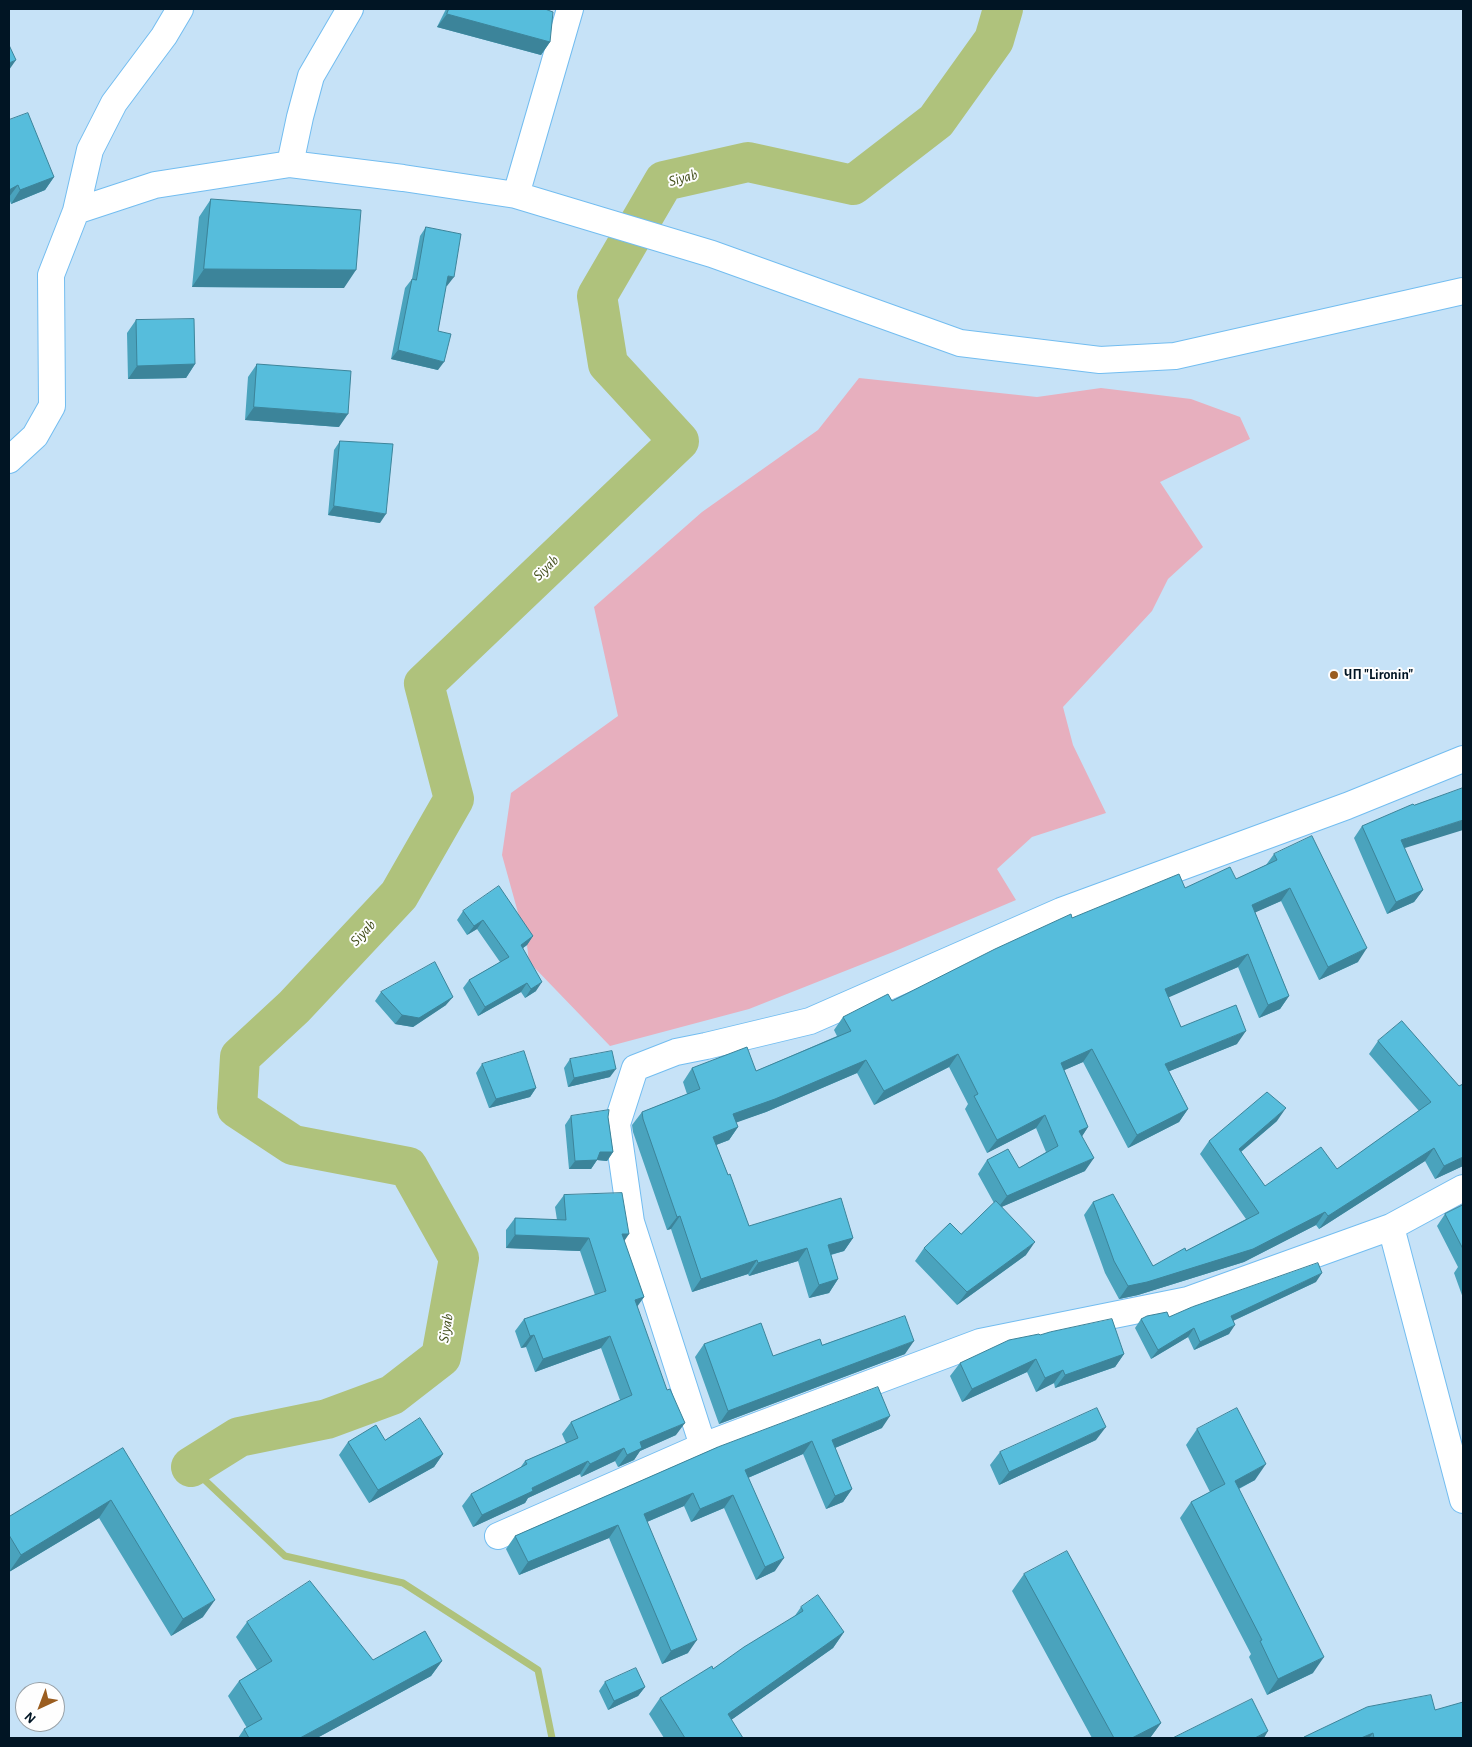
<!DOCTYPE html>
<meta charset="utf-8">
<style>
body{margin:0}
#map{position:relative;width:1472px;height:1747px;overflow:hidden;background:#c6e2f7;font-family:"Alegreya Sans",sans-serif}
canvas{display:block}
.frame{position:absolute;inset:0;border:10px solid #011524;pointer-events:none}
.north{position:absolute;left:15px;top:1682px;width:50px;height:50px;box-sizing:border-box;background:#fefefe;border:1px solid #99a1a7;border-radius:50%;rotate:223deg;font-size:14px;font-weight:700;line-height:20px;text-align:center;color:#011524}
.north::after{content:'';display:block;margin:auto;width:18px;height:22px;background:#9a5d20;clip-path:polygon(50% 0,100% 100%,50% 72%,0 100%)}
</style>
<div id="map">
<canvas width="1472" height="1747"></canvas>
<div class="frame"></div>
<div class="north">N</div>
</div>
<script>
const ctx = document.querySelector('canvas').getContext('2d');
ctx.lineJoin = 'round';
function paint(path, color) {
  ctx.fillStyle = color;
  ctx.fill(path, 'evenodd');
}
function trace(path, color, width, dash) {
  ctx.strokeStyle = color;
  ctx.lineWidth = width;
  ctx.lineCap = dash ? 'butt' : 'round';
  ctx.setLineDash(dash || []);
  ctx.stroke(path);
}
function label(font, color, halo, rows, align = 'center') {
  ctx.font = font + ' "Alegreya Sans",sans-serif';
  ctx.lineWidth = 4;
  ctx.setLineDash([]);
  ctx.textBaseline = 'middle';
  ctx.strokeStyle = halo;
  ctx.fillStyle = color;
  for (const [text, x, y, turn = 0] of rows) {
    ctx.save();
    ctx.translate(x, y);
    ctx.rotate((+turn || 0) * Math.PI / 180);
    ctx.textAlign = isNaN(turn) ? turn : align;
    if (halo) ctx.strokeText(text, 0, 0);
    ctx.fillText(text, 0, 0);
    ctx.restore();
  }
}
paint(new Path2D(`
 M859 378 1037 397 1101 388 1191 399 1240 417 1250 439 1160 482 1203 547 1168 579 1152 611 1063 707 1073 745 1106 813 1032 837 997 869 1016 900 893 952 749 1009 610 1046 529 962 527 945 502 855 511 793 618 716 594 607 702 512 818 430Z`), '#e7afbe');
trace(new Path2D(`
 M191 1467 285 1556 403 1583 538 1670 552 1738`), '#afc27c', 7);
trace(new Path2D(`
 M191 1467 239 1437 327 1419 392 1395 441 1357 459 1258 408 1167 293 1145 237 1108 240 1057 294 1007 399 895 454 799 424 684 679 441 608 364 597 296 664 181 748 162 853 185 936 121 994 40 1003 9`), '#afc27c', 40);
const minor = new Path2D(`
 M290 164 300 117 311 76 350 9
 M516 195 570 9
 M76 211 90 150 114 103 164 36 180 9
 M9 460 35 436 52 406 51 275 76 211 155 185 290 164 403 178 516 195 712 254 960 343 1100 360 1175 356 1463 291
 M1463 1188 1391 1227 1463 1500
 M703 1446 631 1222 617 1124 635 1068 676 1052 706 1046 810 1021 1061 911 1347 806 1463 759
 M498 1536 703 1446 980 1342 1188 1300 1391 1227`);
trace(minor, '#73bdf0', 28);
trace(minor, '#fff', 26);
paint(new Path2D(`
 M446 9H545L550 42 541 55 437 27Z
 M9 120 54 177 45 190 11 204 9 198Z
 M211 199 344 288 192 287 199 217Z
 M426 227 447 286H446L438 331V370L391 359 405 288 412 279 420 236Z
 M136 320 195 364 186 378 128 379 127 333Z
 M257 364 339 427 245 420 248 377Z
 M340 441 380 523 328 515 334 450Z
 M1414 805 1404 848 1423 890 1414 902 1387 914 1354 838 1362 826Z
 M1274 854 1358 962 1319 980 1281 901 1255 912 1289 996 1280 1009 1259 1018 1238 967 1168 997 1181 1027 1237 1044 1169 1071 1188 1109 1179 1122 1128 1148 1083 1062 1064 1070 1088 1127 1082 1136 1085 1171 1001 1207 1026 1255 957 1305 915 1261 924 1248 961 1234 994 1203 978 1174 987 1160 1019 1168 1046 1152 1036 1128 987 1153 965 1109 968 1104 949 1067 874 1105 857 1073 766 1112 736 1122 738 1127 729 1140 716 1145 749 1226 853 1238 844 1251 831 1255 838 1279 829 1293 809 1298 798 1261 749 1276 748 1274 692 1292 671 1229 667 1230 633 1132 632 1125 642 1112 687 1094 683 1082 692 1068 756 1071 837 1036 834 1030 843 1017 892 1001 1072 918 1185 888 1236 879 1266 865Z
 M463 911 533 936 527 945 523 948 536 991 525 998 521 992 478 1016 463 988 469 980 500 962 477 929 467 935 457 920Z
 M381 992 446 1005 413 1027 395 1024 375 1001Z
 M1402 1021 1463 1166 1435 1179 1425 1161 1319 1229 1316 1225 1244 1262 1138 1295 1119 1299 1105 1273 1084 1215 1093 1202 1153 1266 1186 1251 1246 1219 1200 1154 1209 1141 1277 1121 1241 1152 1265 1186 1337 1169 1419 1111 1369 1054 1378 1041Z
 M570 1059 610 1077 568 1087 564 1068Z
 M482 1064 536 1088 530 1097 489 1108 476 1073Z
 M571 1116 608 1117 613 1152 607 1161 597 1160 591 1169H569L565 1125Z
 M564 1195 624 1241 644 1297 637 1307 676 1435 640 1451 634 1460 618 1467 615 1461 581 1477 580 1474 528 1498 525 1503 473 1527 462 1506 471 1494 520 1468 525 1461 566 1443 562 1434 571 1422 620 1400 601 1348 535 1372 526 1347 521 1348 515 1331 524 1319 595 1295 580 1251 506 1248V1230L515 1218 557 1220 555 1207Z
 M1463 1205V1298L1454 1273 1458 1267 1437 1226 1445 1214Z
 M1316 1282 1233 1321 1229 1334 1194 1350 1188 1337 1151 1359 1135 1328 1141 1319 1169 1317Z
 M1040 1335 1124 1354 1115 1367 1055 1388 1054 1383 1036 1392 1027 1372 962 1402 950 1376 960 1363Z
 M704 1344 773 1356 822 1345 905 1354 719 1424 695 1357Z
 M882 1428 835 1448 852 1489 843 1502 826 1509 803 1454 748 1478 775 1571 756 1580 724 1508 691 1522 684 1506 647 1522 688 1653 662 1664 609 1538 519 1575 506 1549 515 1536 718 1447Z
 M1197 1429 1255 1480 1239 1489 1313 1673 1267 1695 1249 1657 1251 1654 1180 1518 1191 1502 1210 1492 1186 1445Z
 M385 1440 443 1454 434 1467 369 1503 339 1455 348 1442Z
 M1096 1440 999 1485 990 1465 1000 1452Z
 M123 1448 203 1617 171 1636 99 1518 9 1572V1517Z
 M1024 1574 1161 1723 1150 1738H1092L1012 1591Z
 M801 1607 844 1632 833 1648 731 1720 743 1738H664L649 1714 660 1698 713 1669 794 1617Z
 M247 1622 373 1660 442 1661 431 1676 317 1738H238L244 1729 247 1728 228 1696 239 1681 257 1670 236 1637Z
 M605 1682 645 1687 638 1696 608 1710 599 1691Z
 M1435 1710 1463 1738H1303L1304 1737Z`), '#4aa3bd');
paint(new Path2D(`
 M447 14 550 42 541 55 437 27Z
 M16 60 9 70V63Z
 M54 177 45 190 11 204 20 190Z
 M18 185 9 197V190Z
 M204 269 356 270 344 288 192 287Z
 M448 276 454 277 447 286 441 285Z
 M398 350 444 362 438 370 391 359Z
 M195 364 186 378 128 379 137 366Z
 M254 407 348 414 339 427 245 420Z
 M334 506 386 514 380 523 328 515Z
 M1463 820V830L1392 852 1401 840Z
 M1290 888 1281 901 1243 918 1252 905Z
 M1423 890 1414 902 1387 914 1396 902Z
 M483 920 477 929 467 935 474 926Z
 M533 936 527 945 515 954 521 945Z
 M1367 948 1358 962 1319 980 1328 967Z
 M1248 954 1238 967 1156 1003 1165 989Z
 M542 982 536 991 525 998 531 989Z
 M527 983 521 992 478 1016 485 1007Z
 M1289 996 1280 1009 1259 1018 1268 1005Z
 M453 997 446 1005 413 1027 395 1024 402 1015Z
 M1246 1031 1237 1044 1155 1077 1165 1064Z
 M1092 1049 1083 1062 1051 1076 1061 1063Z
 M958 1054 949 1067 874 1105 884 1091Z
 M866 1060 857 1073 766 1112 724 1127 733 1114Z
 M616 1069 610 1077 568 1087 574 1078Z
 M536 1088 530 1097 489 1108 496 1099Z
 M1286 1108 1277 1121 1230 1161 1239 1149Z
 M1188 1109 1179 1122 1128 1148 1137 1135Z
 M1045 1115 1036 1128 987 1153 997 1140Z
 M738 1127 729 1140 703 1150 713 1137Z
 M1088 1127 1079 1141V1131Z
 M1434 1148 1425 1161 1319 1229 1328 1216Z
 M600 1152H613L607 1161 597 1160 591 1169H569L575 1161Z
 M1463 1157V1166L1435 1179 1444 1166Z
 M1094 1158 1085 1171 997 1209 1007 1196Z
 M1325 1212 1316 1225 1244 1262 1138 1295 1119 1299 1128 1286Z
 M680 1216 671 1229 667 1230 677 1217Z
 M622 1234H629L621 1246Z
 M515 1235 589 1238 580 1251 506 1248Z
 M853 1238 844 1251 818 1258 828 1245Z
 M1035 1242 1026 1255 957 1305 967 1292Z
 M807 1248 798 1261 749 1276 758 1263Z
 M757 1260 748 1274 692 1292 701 1279Z
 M1322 1273 1316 1282 1224 1325 1231 1316Z
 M838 1279 829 1293 809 1298 819 1285Z
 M644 1297 635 1309V1300Z
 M1235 1325 1229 1334 1194 1350 1200 1342Z
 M1194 1328 1188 1337 1151 1359 1158 1350Z
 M534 1335 526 1347 521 1348 530 1336Z
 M610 1336 601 1348 535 1372 543 1359Z
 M914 1341 905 1354 719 1424 728 1411Z
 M1124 1354 1115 1367 1055 1388 1065 1375Z
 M1036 1359 1027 1372 962 1402 972 1389Z
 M1063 1370 1054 1383 1036 1392 1045 1378Z
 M890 1416 882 1428 823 1453 832 1440Z
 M685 1423 676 1435 640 1451 634 1460 618 1467 627 1455 640 1442Z
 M1106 1427 1096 1440 999 1485 1009 1472Z
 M812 1441 803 1454 736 1483 745 1470Z
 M624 1448 615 1461 581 1477 590 1464Z
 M443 1454 434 1467 369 1503 378 1490Z
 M588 1461 580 1474 528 1498 525 1503 473 1527 482 1515 532 1488Z
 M1266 1464 1255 1480 1224 1496 1235 1481Z
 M852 1489 843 1502 826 1509 835 1496Z
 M693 1493 684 1506 635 1527 644 1514Z
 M733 1495 724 1508 691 1522 700 1509Z
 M111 1500 99 1518 9 1572 21 1555Z
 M618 1525 609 1538 519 1575 528 1562Z
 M784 1558 775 1571 756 1580 765 1567Z
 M215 1600 203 1617 171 1636 183 1619Z
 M844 1632 833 1648 717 1730 728 1714Z
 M697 1640 688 1653 662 1664 671 1651Z
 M1324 1657 1313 1673 1267 1695 1278 1679Z
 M442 1661 431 1676 317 1738H300Z
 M645 1687 638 1696 608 1710 614 1701Z
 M1161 1723 1150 1738H1132Z
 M1268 1731 1264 1738H1255Z
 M1373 1733 1369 1738H1361Z`), '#3c849a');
const building = new Path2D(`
 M449 9H545L553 12 550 42 447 14Z
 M9 45 16 60 9 63Z
 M28 113 54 177 20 190 18 185 9 190V120Z
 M211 199 361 210 356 270 204 269Z
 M426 227 461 234 454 277 448 276 438 331 451 334 444 362 398 350 412 279 416 280Z
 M194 319 195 364 137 366 136 320Z
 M257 364 351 371 348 414 254 407Z
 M340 441 393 444 386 514 334 506Z
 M1463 788V820L1401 840 1423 890 1396 902 1362 826 1413 804 1414 805Z
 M1312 836 1367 948 1328 967 1290 888 1252 905 1289 996 1268 1005 1248 954 1165 989 1181 1027 1236 1005 1246 1031 1165 1064 1188 1109 1137 1135 1092 1049 1061 1063 1088 1127 1079 1131 1094 1158 1007 1196 987 1160 1008 1149 1019 1168 1058 1146 1045 1115 997 1140 974 1096 978 1094 958 1054 884 1091 866 1060 775 1099 733 1114 738 1127 713 1137 728 1175 730 1174 749 1226 841 1198 853 1238 828 1245 838 1279 819 1285 807 1248 758 1263 757 1260 701 1279 680 1216 677 1217 643 1119 642 1112 700 1089 692 1068 747 1047 756 1071 851 1031 843 1017 888 994 892 1001 995 949 1071 914 1072 918 1179 874 1185 888 1230 867 1236 879 1277 860 1274 854Z
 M499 886 533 936 521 945 542 982 531 989 527 983 485 1007 469 980 509 957 483 920 474 926 463 911Z
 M435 962 453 997 419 1018 402 1015 381 992Z
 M1402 1021 1459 1086 1463 1084V1157L1444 1166 1434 1148 1328 1216 1325 1212 1253 1249 1147 1282 1128 1286 1114 1261 1093 1202 1113 1194 1153 1266 1185 1248 1186 1251 1259 1213 1209 1141 1267 1092 1286 1108 1239 1149 1265 1186 1321 1147 1337 1169 1431 1102 1378 1041Z
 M524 1051 536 1088 496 1099 482 1064Z
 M612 1051 616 1069 574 1078 570 1059Z
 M609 1110 608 1117 613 1152H600L597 1160 575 1161 571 1116Z
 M622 1193 629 1234H622L644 1297 635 1300 667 1390 670 1389 685 1423 640 1442 642 1448 627 1455 624 1448 590 1464 588 1461 532 1488 533 1491 482 1515 471 1494 527 1464 525 1461 578 1438 571 1422 632 1395 610 1336 543 1359 534 1335 530 1336 524 1319 606 1291 589 1238 515 1235V1218L566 1220 564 1195Z
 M996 1201 1035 1242 967 1292 924 1248 950 1223 961 1234Z
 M1463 1205V1249L1445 1214Z
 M1318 1263 1322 1273 1231 1316 1235 1325 1200 1342 1194 1328 1158 1350 1141 1319 1147 1316 1167 1312 1169 1317 1192 1307Z
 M905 1316 914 1341 728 1411 704 1344 761 1323 773 1356 820 1339 822 1345Z
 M1112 1319 1124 1354 1065 1375 1063 1370 1045 1378 1036 1359 972 1389 960 1363 1009 1340 1039 1334 1040 1335 1050 1332Z
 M878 1387 890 1416 832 1440 852 1489 835 1496 812 1441 745 1470 784 1558 765 1567 733 1495 700 1509 693 1493 644 1514 697 1640 671 1651 618 1525 528 1562 515 1536 718 1447Z
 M1097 1408 1106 1427 1009 1472 1000 1452Z
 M1237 1408 1266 1464 1235 1481 1324 1657 1278 1679 1260 1641 1262 1640 1191 1502 1225 1484 1197 1429Z
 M420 1418 443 1454 378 1490 348 1442 376 1425 385 1440Z
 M123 1448 215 1600 183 1619 111 1500 21 1555 9 1535V1517Z
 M1067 1551 1161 1723 1132 1738H1114L1024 1574Z
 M310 1581 373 1660 425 1631 442 1661 300 1738H249L244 1729 262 1719 239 1681 272 1661 247 1622Z
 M818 1595 844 1632 728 1714 743 1738H685L660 1698 712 1666 713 1669 744 1647 803 1611 801 1607Z
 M636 1668 645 1687 614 1701 605 1682Z
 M1431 1695 1435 1710 1463 1702V1738H1374L1373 1733 1361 1738H1305L1304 1737 1367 1707Z
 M1252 1699 1268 1731 1255 1738H1173Z`);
paint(building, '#56bddc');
trace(building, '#3c849a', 1);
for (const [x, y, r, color] of [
 [1334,675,5,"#9a5d20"]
]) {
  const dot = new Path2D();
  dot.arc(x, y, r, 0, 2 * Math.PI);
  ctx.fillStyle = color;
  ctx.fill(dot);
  trace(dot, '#fefefe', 2);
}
label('bold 14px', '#011524', '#fefefe', [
 ["ЧП \"Lironin\"",1344,675]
], 'left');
label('italic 15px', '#414d19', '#fefefe', [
 ["Siyab",683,178,-16],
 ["Siyab",546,568,-44],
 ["Siyab",363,933,-47],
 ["Siyab",446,1328,-80]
]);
</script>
